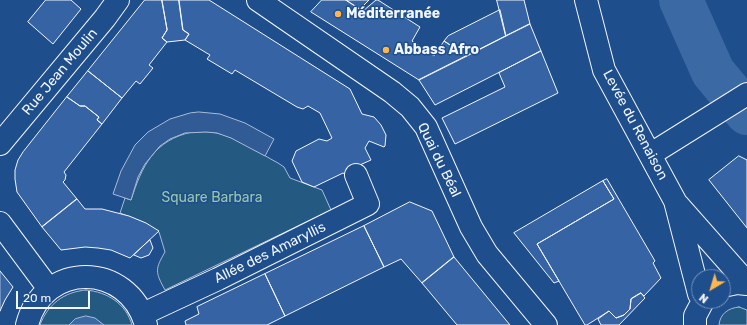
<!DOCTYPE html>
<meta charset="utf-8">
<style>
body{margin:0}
#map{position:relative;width:747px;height:325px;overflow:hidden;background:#1f4e8c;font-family:Rubik,sans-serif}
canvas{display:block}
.north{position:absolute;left:691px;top:269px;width:40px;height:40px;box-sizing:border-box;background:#1f4e8c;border:1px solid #7391ba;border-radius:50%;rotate:218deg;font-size:11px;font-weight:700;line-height:16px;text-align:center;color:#f2f6ff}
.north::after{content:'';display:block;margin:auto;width:14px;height:18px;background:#ffb74d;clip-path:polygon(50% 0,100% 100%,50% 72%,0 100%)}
.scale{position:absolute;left:16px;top:291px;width:74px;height:18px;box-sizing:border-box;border:2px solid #f2f6ff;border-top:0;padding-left:5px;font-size:12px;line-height:14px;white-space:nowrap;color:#f2f6ff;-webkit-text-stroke:3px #1f4e8c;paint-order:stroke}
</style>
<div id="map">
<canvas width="747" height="325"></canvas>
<div class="north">N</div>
<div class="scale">20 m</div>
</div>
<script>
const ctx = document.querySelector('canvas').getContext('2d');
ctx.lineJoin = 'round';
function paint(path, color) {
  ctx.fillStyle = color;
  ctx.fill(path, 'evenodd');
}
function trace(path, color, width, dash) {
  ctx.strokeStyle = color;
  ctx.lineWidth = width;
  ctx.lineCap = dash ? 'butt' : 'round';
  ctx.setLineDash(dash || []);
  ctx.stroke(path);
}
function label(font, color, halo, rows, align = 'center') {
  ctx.font = font + ' Rubik,sans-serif';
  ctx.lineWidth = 3;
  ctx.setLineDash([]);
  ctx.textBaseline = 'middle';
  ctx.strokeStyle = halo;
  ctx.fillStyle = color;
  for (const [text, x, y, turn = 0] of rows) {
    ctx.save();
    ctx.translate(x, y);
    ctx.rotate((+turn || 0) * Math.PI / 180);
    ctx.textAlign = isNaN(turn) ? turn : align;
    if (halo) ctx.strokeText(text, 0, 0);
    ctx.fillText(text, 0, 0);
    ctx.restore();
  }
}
const green = new Path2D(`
 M192 132C201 132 209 131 217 133 239 138 259 153 278 163L284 167 290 178 322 190 331 210 165 290C155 272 155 269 165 252L159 232 140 221 120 213 125 198 131 200C142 166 154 140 192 132Z
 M86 290C108 292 126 304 132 325H40C48 304 64 292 86 290Z
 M739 307 747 310V325H719C720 314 728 308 739 307Z`);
paint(green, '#245a82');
trace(green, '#a8bbd7', 1);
const parking = new Path2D(`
 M199 112 220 114 245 123 274 139 265 156 231 138 217 133 206 132 185 133 170 139 160 146 154 153 145 164 138 177 131 200 113 194 121 171 135 145 148 132 170 119 190 113Z`);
paint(parking, '#305b95');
trace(parking, '#a8bbd7', 1);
const water = new Path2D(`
 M86 316 95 318 104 325H69L75 319Z`);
paint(water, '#3b69a3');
trace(water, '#a8bbd7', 1);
trace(new Path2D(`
 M681 0 713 72 747 113`), '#3b69a3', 44);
const building = new Path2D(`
 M46 0H71L81 9 53 44 28 22Z
 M145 0H162L167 30 162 38 167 42 149 65 153 68 140 84 136 81 122 98 88 71Z
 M162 0H179L183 30 189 34 185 40 167 42 162 38 167 30Z
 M179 0H209L350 89 362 114 374 117 381 125 386 135 385 146 384 147 369 141 365 148 371 160 353 168 346 175 343 173 314 187 302 182 292 161 296 151 319 139 327 141 332 138 320 113 308 106 303 109 297 107 235 70 232 74 207 59 210 55 185 40 189 34 183 30Z
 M322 0H346L363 11 376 0H378L420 27 412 41 434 56 444 41 467 56 419 80 311 12Z
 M346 0H369L360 9Z
 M497 0H524L530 24 506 36Z
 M500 10 506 36 467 56 444 41 448 36Z
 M530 24 541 51 435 105 419 80Z
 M541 51 558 93 455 144 442 118 505 87 499 73Z
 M88 71 122 98 102 124 97 120 99 117 85 106H80L67 97Z
 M67 97 80 106H85L99 117 97 120 102 124 64 172 66 175 65 180 63 182 77 199 42 227 17 192 15 179V170L18 160 23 152Z
 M739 156 747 160V228L709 180Z
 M607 179 655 261 653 263 661 278 644 296 641 293 631 299 630 309 624 315 616 318 609 311 587 325H585L537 244 614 199 603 181Z
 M603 181 614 199 537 244 559 281 554 283 514 233Z
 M77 199 85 209H102L129 216 146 223 159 231 130 258 111 250 98 248 85 247 61 250 42 227Z
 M410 202 432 211 454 257 422 283 401 259 384 267 364 226Z
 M364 226 384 267 285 316 265 274Z
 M150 240 153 248 149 255 141 258 134 255Z
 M454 257 510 325H457L422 283Z
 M0 271 13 287 5 300 0 311Z
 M265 274 285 316 267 325H186L185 321 199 314 197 307Z
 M641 293 645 298 619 325H601L598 319 609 311 616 318 624 315 630 309 631 299Z`);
paint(building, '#3563a3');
trace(building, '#f2f6ff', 1);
const minor = new Path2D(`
 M258 0 392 92 410 107 426 127 471 227 487 254 546 325
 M0 144 105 18 118 0
 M651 154 747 94
 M0 223 49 289
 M143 314 218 279 368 204 356 175
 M27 325C43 261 128 261 146 325`);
const major = new Path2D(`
 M586 0 604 70 675 201 699 294
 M678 205 747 283
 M723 286 737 283 747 284
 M695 325V316L703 301`);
trace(minor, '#f2f6ff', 24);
trace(major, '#f2f6ff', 24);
trace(minor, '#1f4e8c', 22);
trace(major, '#1f4e8c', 22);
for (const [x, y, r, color] of [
 [338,14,4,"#ffb74d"],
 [386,50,4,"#ffb74d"]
]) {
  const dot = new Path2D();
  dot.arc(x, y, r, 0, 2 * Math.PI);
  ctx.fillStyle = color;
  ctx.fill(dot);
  trace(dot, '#1f4e8c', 1.5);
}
label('bold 14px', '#f2f6ff', '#1f4e8c', [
 ["Méditerranée",346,14],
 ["Abbass Afro",394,50]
], 'left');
label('14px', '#f2f6ff', '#1f4e8c', [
 ["Rue Jean Moulin",60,72,-50],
 ["Levée du Renaison",635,125,62],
 ["Quai du Béal",439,160,64],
 ["Allée des Amaryllis",270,253,-26]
]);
label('14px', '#97c8a6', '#1f4e8c', [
 ["Square Barbara",212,198]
]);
</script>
